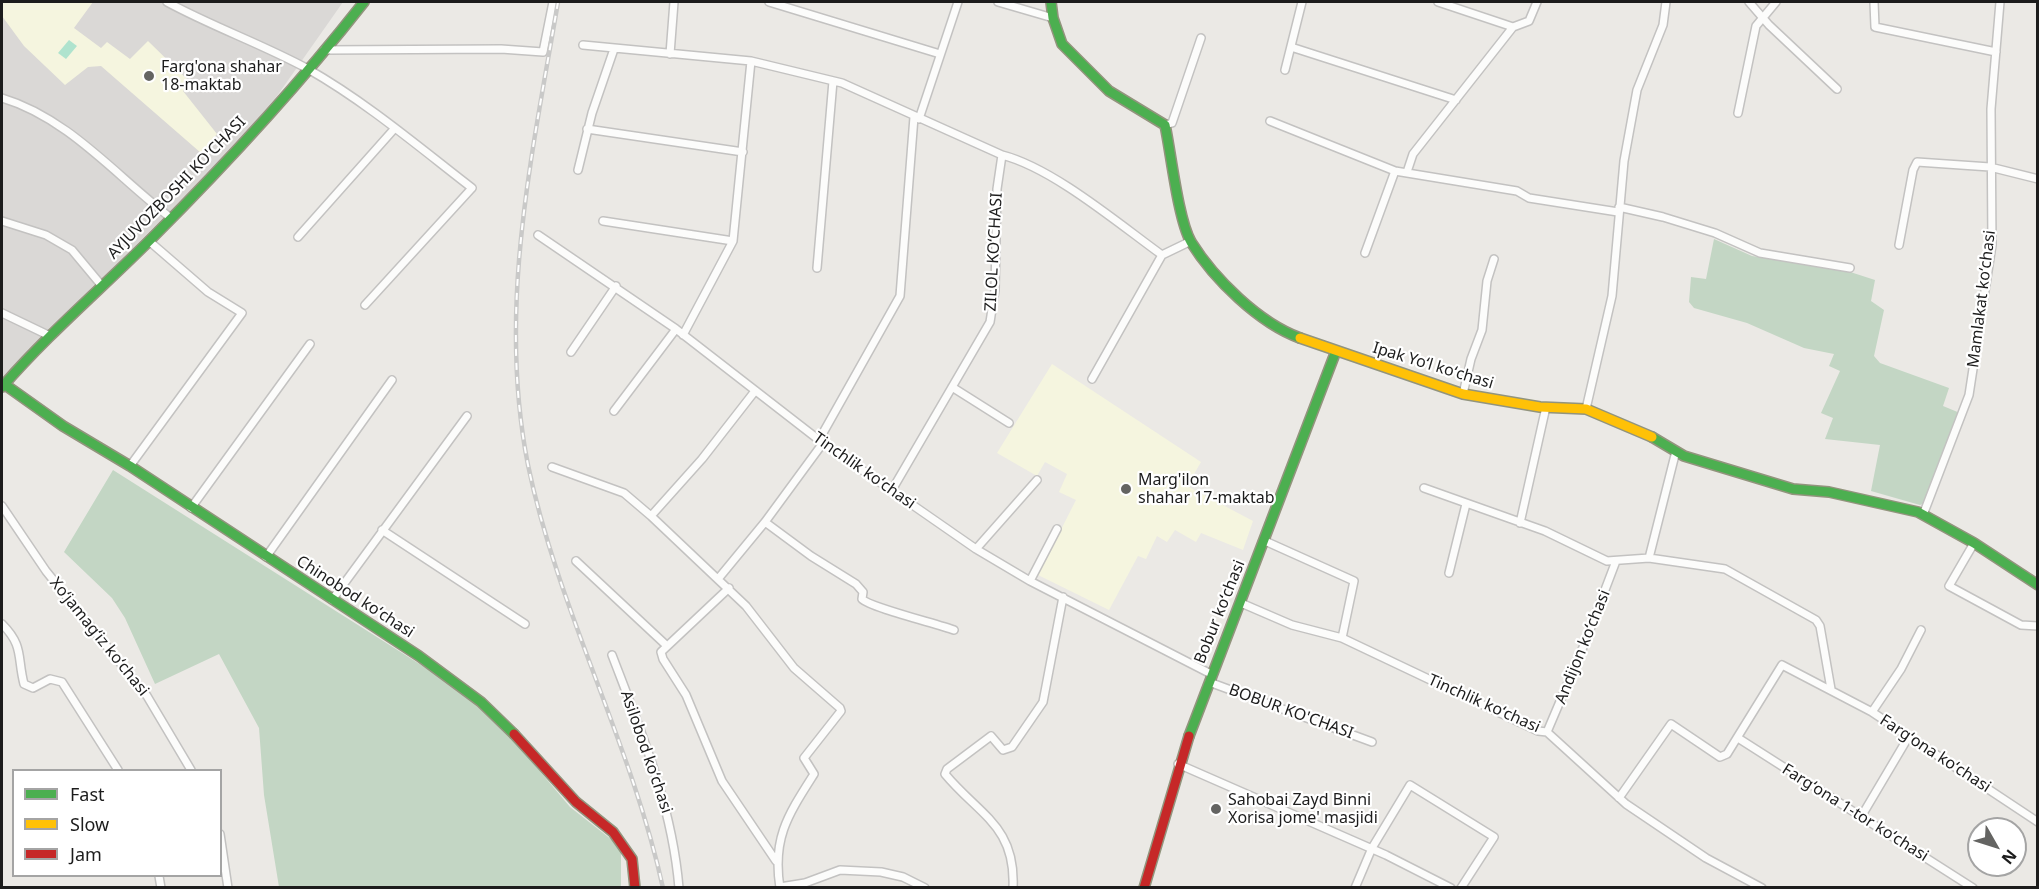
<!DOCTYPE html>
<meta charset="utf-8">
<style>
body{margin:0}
#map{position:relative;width:2039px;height:889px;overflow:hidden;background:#ebe9e5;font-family:"Noto Sans",sans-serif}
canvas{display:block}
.frame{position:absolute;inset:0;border:3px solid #1c1c1c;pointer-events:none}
.legend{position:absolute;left:12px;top:769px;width:210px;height:108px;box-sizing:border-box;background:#fff;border:2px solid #a4a4a4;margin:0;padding:8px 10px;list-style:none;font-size:18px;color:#1c1c1c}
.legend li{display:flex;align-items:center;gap:12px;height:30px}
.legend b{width:30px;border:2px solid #a4a4a4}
.north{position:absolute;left:1967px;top:817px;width:60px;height:60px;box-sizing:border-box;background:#fff;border:2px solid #a4a4a4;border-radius:50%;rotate:129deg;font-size:16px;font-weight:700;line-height:24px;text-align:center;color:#1c1c1c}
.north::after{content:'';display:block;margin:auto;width:21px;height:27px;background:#646462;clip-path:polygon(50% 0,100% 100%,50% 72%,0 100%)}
</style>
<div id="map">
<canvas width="2039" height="889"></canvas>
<div class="frame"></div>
<ul class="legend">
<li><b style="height:8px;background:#4caf50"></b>Fast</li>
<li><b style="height:8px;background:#ffc107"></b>Slow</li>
<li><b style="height:8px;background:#c62828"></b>Jam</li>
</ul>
<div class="north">N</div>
</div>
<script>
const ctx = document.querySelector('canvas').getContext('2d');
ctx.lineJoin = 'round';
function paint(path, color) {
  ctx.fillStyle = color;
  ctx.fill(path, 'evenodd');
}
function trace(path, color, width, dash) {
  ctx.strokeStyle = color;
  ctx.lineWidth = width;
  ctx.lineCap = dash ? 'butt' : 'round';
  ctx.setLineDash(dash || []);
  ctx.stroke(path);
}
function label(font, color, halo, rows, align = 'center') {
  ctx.font = font + ' "Noto Sans",sans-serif';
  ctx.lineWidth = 4.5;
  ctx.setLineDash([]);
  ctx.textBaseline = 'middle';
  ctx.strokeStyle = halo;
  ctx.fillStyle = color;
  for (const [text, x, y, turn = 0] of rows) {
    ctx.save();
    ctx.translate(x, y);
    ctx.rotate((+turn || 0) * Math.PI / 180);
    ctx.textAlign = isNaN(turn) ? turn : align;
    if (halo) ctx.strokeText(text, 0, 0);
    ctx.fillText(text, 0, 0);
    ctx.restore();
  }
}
paint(new Path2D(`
 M2 2H343L277 96 234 147 46 335 2 389Z`), '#dad8d6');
paint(new Path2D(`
 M2 2H93L74 28 101 48 107 42 130 59 148 41 190 82 183 91 217 134 201 153 101 66 88 67 65 85 24 46 2 16Z
 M1052 364 1201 462 1187 486 1253 521 1243 550 1201 533 1196 542 1175 530 1167 542 1157 536 1146 559 1138 556 1109 610 1038 575 1076 500 1059 492 1067 474 1045 462 1037 476 997 453Z`), '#f5f5df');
paint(new Path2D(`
 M1714 239 1752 256 1841 269 1875 280 1871 301 1884 310 1874 356 1880 363 1949 388 1943 406 1960 413 1927 502 1920 505 1871 491 1880 445 1825 439 1833 418 1821 413 1840 371 1829 366 1834 354 1804 348 1747 323 1694 308 1689 302 1691 277 1706 279Z
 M113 470 448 682 500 724 570 807 621 847V887H279L264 795 259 728 219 654 155 684 125 618 112 598 64 552Z`), '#c3d6c4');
paint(new Path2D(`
 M69 40 77 46 66 59 58 53Z`), '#afe3ce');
const street = new Path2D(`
 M167 2C213 27 262 44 308 69 366 102 419 147 472 188L365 305
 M769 2 940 54
 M998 2 1053 18
 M1438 2 1513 27
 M1749 2 1769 25 1837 89
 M1874 2 1875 27 1996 52
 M583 45 751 61 842 83 1002 155 997 189 995 290 990 322 892 490
 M1291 47 1456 100
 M324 50 501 49 543 52 553 2
 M670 54 674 2
 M1285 70 1302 2
 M2 98C69 118 117 177 171 218
 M1738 113 1756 26 1776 2
 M919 119 958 2
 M1270 121 1395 171 1517 191 1529 198 1618 212
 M1165 125 1172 123 1201 38
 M587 129 743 152
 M1002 155C1053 168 1119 224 1162 255L1191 241
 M578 170 592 113 614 49
 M1407 172 1413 154 1513 27 1529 21 1537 2
 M1619 207 1663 217 1715 233 1760 253 1850 268
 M2 221 46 235 72 250 102 286
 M603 221 733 241
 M538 235 676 329 819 440 976 549 1030 581 1211 674
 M298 237 395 128
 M1899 245 1913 170 1917 162 1990 167 2038 179
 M1365 253 1395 171
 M817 268 833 81
 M2 313 50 336
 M683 335 733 241 751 61
 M571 352 616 286
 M1092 379 1162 255
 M952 387 1009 423
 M1463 394 1471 359 1482 330 1487 281 1494 259
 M1586 409 1612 296 1624 161 1637 90 1663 25 1666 2
 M614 411 676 329
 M819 440 900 296 914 117
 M130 466 242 313 208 292 149 241
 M552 467 624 493 651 516 746 606 794 668 840 708 841 711 804 758 814 774C788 815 772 838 780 888
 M1424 488 1545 531 1607 561 1649 558 1725 569 1816 620 1820 626 1831 689
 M2 506 46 571 147 696 191 770
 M191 508 310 344
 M1923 515 1969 395 1992 245 1991 109 2000 2
 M651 516 702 459 755 391
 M765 522 811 556 856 584 863 592 862 599C869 607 938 624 954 630
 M1520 523 1546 407
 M382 530 525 624
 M1265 541 1354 581 1342 638
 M1974 543 1949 586 2021 625 2038 626
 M976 549 1037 480
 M266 557 392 380
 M1649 558 1676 451
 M576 561 666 645
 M1449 573 1466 504
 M718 579 765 522 823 443
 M1030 581 1057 529
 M729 588 661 652 663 659 686 695 722 781 776 861
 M332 600 467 416
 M1241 603 1292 625 1342 638 1538 731 1547 732 1626 804 1706 858 1762 888
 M2 624C24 646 17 657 24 684L33 688 50 679 62 682 118 770
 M612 655C641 731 672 805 679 888
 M1209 682 1372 742
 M1872 712 1901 669 1921 630
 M1547 732 1584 645 1616 561
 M1738 738 1973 888
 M1178 764 1386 855 1451 888
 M1619 798 1671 724 1720 757 1727 754 1782 665 1872 712 2038 822
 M1861 817 1909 736
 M220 834 228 888
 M159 876 161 888
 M780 887 805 883 840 870 881 872 903 877 925 888
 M1013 888C1016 826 979 815 945 774L947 769 991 736 1003 750 1012 747 1043 702 1063 597
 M1355 888 1372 848 1410 785 1494 837 1461 888`);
const fast = new Path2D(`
 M1051 2 1053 18 1062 44 1109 91 1165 125C1171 153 1178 219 1191 242 1214 279 1259 323 1300 338
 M4 384 63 426 130 466 419 656 481 702 514 734
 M2 387C48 334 101 289 151 239 226 164 298 86 364 2
 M1652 437 1684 456 1793 489 1829 492 1918 512 1974 543 2038 585
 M1189 736 1336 351`);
const slow = new Path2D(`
 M1300 338 1463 394 1540 407 1586 409 1652 437`);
const jam = new Path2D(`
 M514 734 576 802 613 832 632 859 635 888
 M1144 888 1189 736`);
trace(street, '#c3c2c1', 10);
trace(fast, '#92947d', 12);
trace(slow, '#92947d', 12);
trace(jam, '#92947d', 12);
trace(street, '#fcfcfb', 7);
trace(fast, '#4caf50', 9);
trace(slow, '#ffc107', 9);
trace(jam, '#c62828', 9);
const rail = new Path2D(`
 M558 2C532 155 497 309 528 465 558 610 631 742 663 888`);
trace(rail, '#c9c9c8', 4.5);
trace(rail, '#fff', 2, [7]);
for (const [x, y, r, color] of [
 [149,76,6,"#646462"],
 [1126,489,6,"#646462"],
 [1216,809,6,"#646462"]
]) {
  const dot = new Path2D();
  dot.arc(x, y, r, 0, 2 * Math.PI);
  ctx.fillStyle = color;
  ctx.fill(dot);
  trace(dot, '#fff', 2);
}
label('16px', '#1c1c1c', '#fff', [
 ["Farg'ona shahar",161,67],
 ["18-maktab",161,85],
 ["Marg'ilon",1138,480],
 ["shahar 17-maktab",1138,498],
 ["Sahobai Zayd Binni",1228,800],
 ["Xorisa jome' masjidi",1228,818]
], 'left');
label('16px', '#1c1c1c', '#fff', [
 ["AYJUVOZBOSHI KO'CHASI",177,188,-46],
 ["ZILOL KO‘CHASI",994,252,-87],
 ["Mamlakat koʻchasi",1982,299,-83],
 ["Ipak Yoʻl koʻchasi",1433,366,17],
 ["Tinchlik koʻchasi",864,471,35],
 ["Chinobod koʻchasi",355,597,33],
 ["Bobur koʻchasi",1220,612,-68],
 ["Xoʻjamagʻiz koʻchasi",99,637,51],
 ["Andijon koʻchasi",1583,647,-68],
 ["Tinchlik koʻchasi",1484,704,24],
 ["BOBUR KO'CHASI",1291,712,20],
 ["Asilobod koʻchasi",646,752,71],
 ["Fargʻona koʻchasi",1935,754,33],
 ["Fargʻona 1-tor koʻchasi",1855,813,32]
]);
</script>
